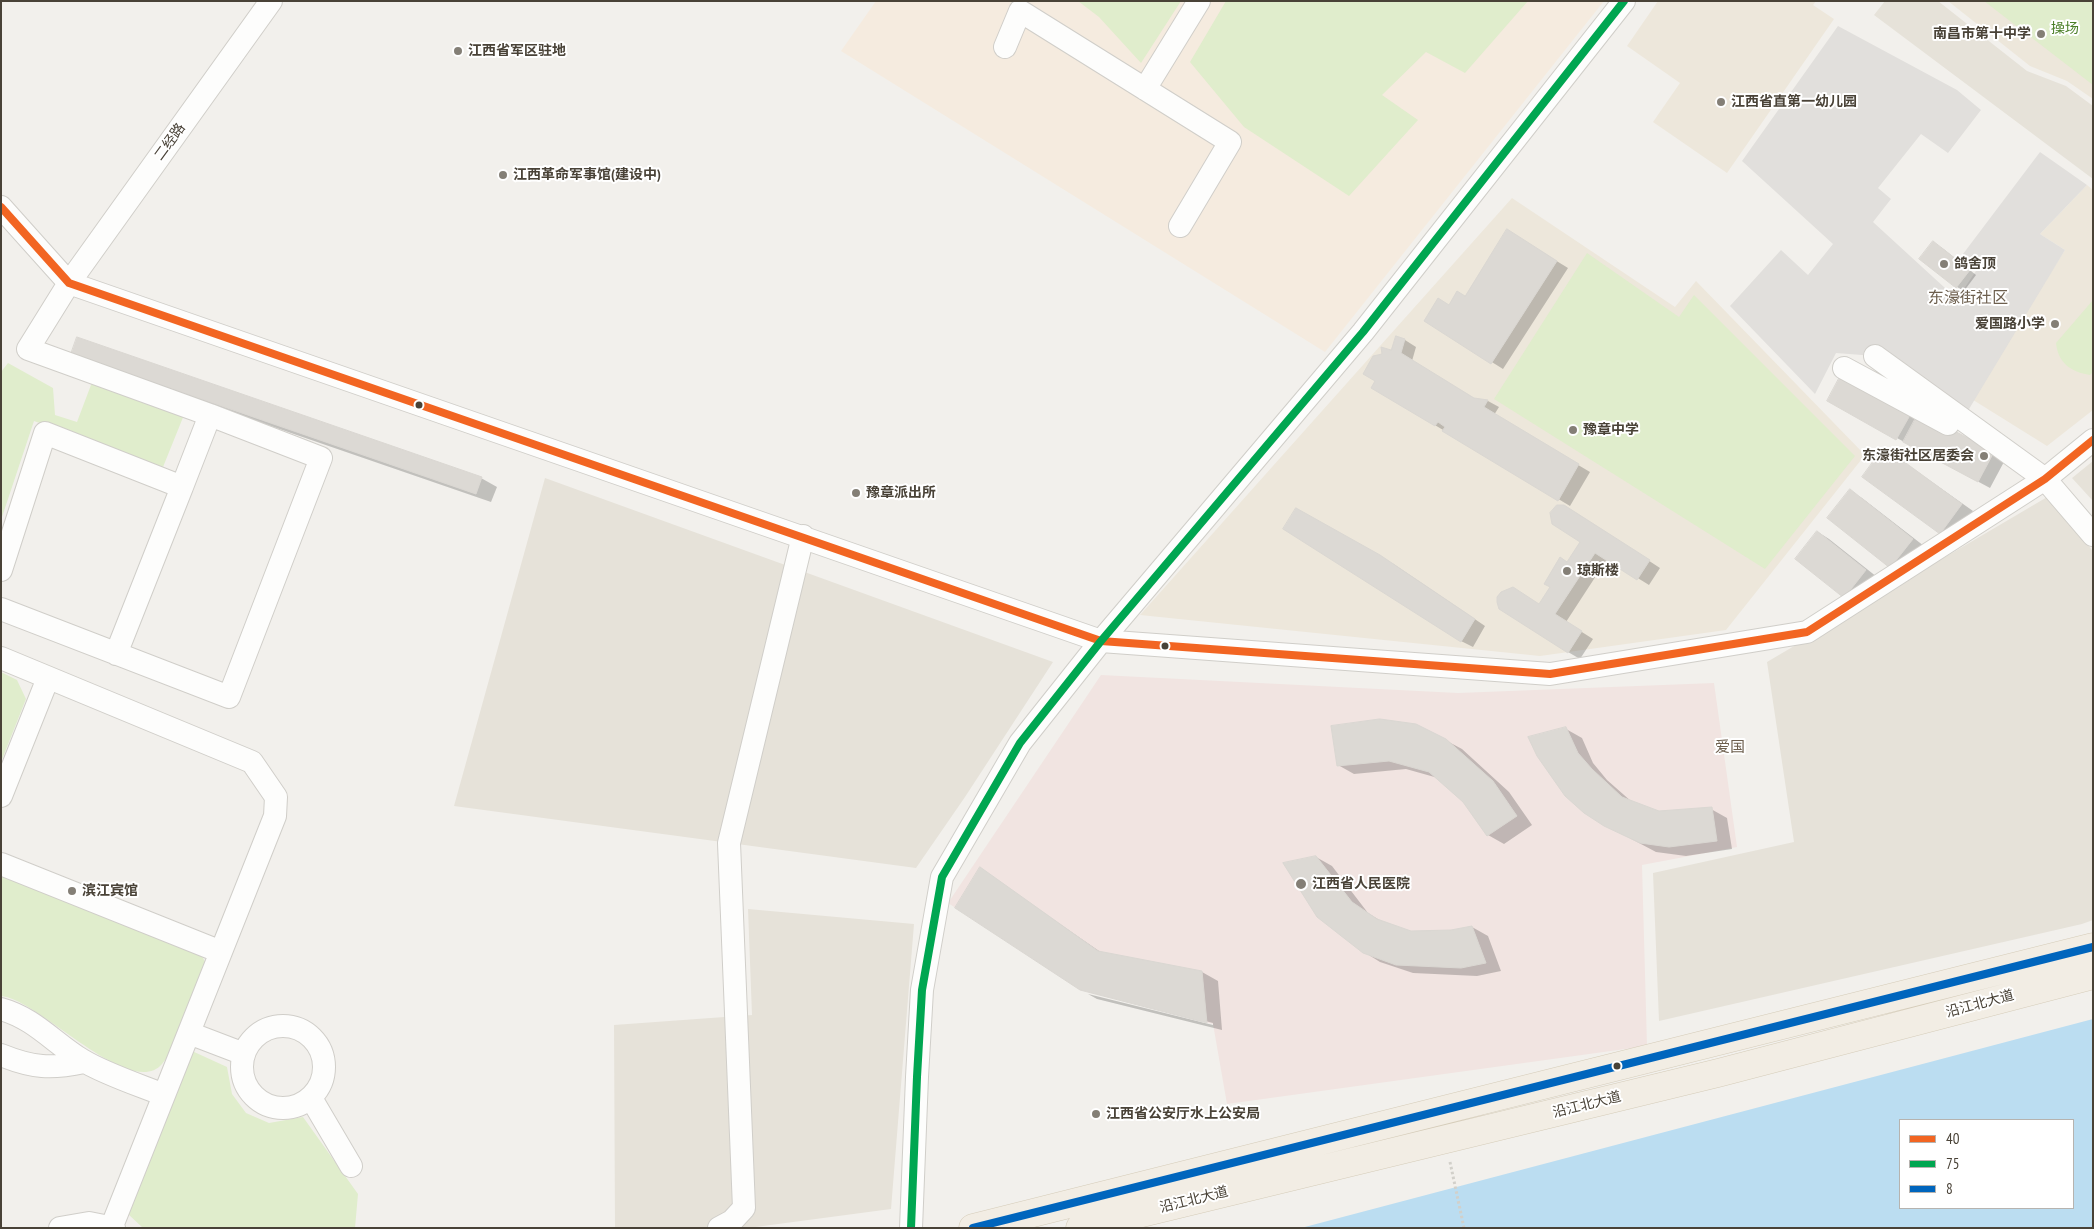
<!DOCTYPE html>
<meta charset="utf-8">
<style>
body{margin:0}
#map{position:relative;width:2094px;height:1229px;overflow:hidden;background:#f2f0ec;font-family:"PT Sans Narrow",sans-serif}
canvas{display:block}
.frame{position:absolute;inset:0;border:2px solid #494237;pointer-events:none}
.legend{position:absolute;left:1899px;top:1119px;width:175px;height:90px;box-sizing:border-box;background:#fff;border:1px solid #b6b3af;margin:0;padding:6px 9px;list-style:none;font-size:15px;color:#494237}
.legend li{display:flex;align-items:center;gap:10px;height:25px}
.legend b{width:25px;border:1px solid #b6b3af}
</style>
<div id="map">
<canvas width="2094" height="1229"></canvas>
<div class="frame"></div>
<ul class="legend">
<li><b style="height:6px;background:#f26522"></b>40</li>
<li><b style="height:6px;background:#00a651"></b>75</li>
<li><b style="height:6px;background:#0065bd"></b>8</li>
</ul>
</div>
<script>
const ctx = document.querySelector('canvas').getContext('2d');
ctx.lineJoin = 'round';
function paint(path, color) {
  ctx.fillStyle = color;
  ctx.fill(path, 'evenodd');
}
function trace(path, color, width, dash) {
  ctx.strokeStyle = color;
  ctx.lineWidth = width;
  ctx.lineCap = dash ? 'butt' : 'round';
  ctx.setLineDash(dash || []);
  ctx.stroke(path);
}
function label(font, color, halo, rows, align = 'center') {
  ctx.font = font + ' "PT Sans Narrow","Noto Sans SC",sans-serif';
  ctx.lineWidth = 4;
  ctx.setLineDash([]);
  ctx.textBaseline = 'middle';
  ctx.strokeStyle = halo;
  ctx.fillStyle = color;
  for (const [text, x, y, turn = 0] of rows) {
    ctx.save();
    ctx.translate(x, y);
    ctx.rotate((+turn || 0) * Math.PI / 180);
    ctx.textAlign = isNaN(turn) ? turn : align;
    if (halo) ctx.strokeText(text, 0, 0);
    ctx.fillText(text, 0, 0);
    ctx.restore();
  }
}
paint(new Path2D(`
 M1885 1H1938L2027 71 2066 86 2093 106V179L1874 15Z
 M2093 461V501L2072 478Z
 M545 478 1053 662 965 797 916 868 454 806Z
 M2054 493 2093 552V920L2082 924 1659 1021 1653 873 1794 842 1767 662Z
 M748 909 914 924 891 1209 748 1228H615L614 1025 752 1015Z`), '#e6e2d9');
paint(new Path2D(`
 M876 1H1604L1325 352 841 51Z`), '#f5ebdf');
paint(new Path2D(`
 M1658 1H1816L1813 5 1834 19 1727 173 1653 122 1680 83 1627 46Z
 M1948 1H2093V99L2067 81 2030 66Z
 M2087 185 2093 190V410L2047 446 1970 398 2065 250 2040 234Z
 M1512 198 1675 307 1696 281 1865 455 1726 630 1540 656 1140 615Z`), '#ede7db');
paint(new Path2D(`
 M1101 675 1458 693 1714 683 1737 847 1642 865 1647 1046 1227 1104 1213 1024 1080 990 948 903Z`), '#f1e4e1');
paint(new Path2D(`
 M1078 1H1181L1141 63 1099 17Z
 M1226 1H1528L1465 73 1426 52 1382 95 1418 120 1349 196 1244 127 1190 62Z
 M1984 1H2093V85Z
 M1587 253 1679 317 1694 295 1855 456 1765 569 1494 399Z
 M2093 300V372L2090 375C2071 372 2058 363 2056 343Z
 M8 363 53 388 55 415 77 422 94 377 186 410 163 467 34 421 1 520V372Z
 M1 672 17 680 26 699 1 762Z
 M1 872 201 954 205 962C197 983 188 1005 180 1026 175 1039 171 1054 162 1064 130 1101 39 999 1 996Z
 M192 1051 227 1067 232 1094 246 1113 269 1123 303 1117 358 1194 355 1228H143L128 1214Z`), '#e0edcc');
paint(new Path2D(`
 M1838 26 1957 90 1981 110 1948 153 1921 134 1878 188 1891 199 1873 222 1957 299 1978 268 1963 254 2040 152 2087 185 2040 234 2065 250 1963 419 1875 356 1836 353 1815 394 1730 306 1781 250 1808 275 1833 244 1742 161Z`), '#e1dfdc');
paint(new Path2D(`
 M2093 1019V1228H1301ZM1900 1120H2073V1208H1900Z`), '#bbddf1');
paint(new Path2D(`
 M1519 238 1568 268 1503 369 1426 321 1466 297Z
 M1941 247 1976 275 1964 291 1957 287Z
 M1405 340 1416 347 1412 361 1475 399 1488 401 1499 407 1494 415 1590 472 1570 506 1373 388 1392 351Z
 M88 363 481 478 497 487 491 502Z
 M1828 401 1919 415 2005 460 1990 488Z
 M1884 448 1973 511 1953 539 1941 533Z
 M1850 491 1862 498 1924 546 1891 567Z
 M1576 513 1660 568 1649 585 1607 559 1566 622 1593 639 1580 659 1568 652 1540 605 1582 542Z
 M1818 532 1829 539 1877 577 1856 603 1797 558Z
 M1392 563 1485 626 1473 647 1461 641Z
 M1566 729 1582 738 1593 763 1607 780 1632 802 1659 812 1711 809 1727 818 1732 849 1686 856 1656 852 1605 825Z
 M1445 740 1462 749 1509 792 1532 825 1504 844 1488 835 1464 801 1438 778 1406 769 1354 774 1338 765Z
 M1316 857 1332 866 1368 913 1381 921 1411 932H1451L1472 927 1488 936 1501 971 1477 976 1413 973 1380 962 1364 952Z
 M980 869 1102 953 1202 972 1218 981 1222 1030 1097 999 1088 994 1213 1025V1023L1080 989Z`), '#0003');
const building = new Path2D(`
 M1507 229 1557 261 1491 364 1424 321 1438 298 1449 305 1457 291 1465 296Z
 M1933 241 1970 270 1956 288 1919 259Z
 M1396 336 1405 339 1401 353 1474 398 1488 400 1484 407 1579 464 1558 501 1442 431 1445 427 1438 422 1435 426 1371 388 1375 381 1363 374 1373 356 1382 354 1381 347 1391 350Z
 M77 337 482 477 476 494 71 354Z
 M1843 371 1913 410 1896 440 1827 401Z
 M1919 412 1994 452 1978 482 1903 442Z
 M1884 447 1962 504 1940 534 1862 477Z
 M1850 489 1913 539 1890 568 1827 518Z
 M1557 505H1564L1650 560 1637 580 1595 553 1555 614 1582 631 1568 653 1499 609 1497 602V597L1501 592 1513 587 1539 604 1550 587 1544 584 1560 557 1567 562 1580 542 1552 524 1550 513Z
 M1296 508 1380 555 1475 619 1461 642 1283 529Z
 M1817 531 1866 570 1844 598 1795 559Z
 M1380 719 1416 724 1446 739 1493 781 1517 816 1487 836 1463 802 1429 772 1389 761 1337 766 1331 726Z
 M1566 727 1578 753 1592 769 1622 797 1659 811 1712 807 1717 841 1669 847 1640 843 1604 826 1584 813 1565 796 1537 756 1528 737Z
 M1316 856 1352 902 1377 919 1411 931 1451 930 1472 926 1486 963 1461 968 1396 965 1363 953 1317 917 1283 863Z
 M980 867 1098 951 1202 971 1207 1023 1080 990 955 908Z`);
paint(building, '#dcd9d4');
trace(building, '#dad7d2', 1);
const minor = new Path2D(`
 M1005 47 1020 11 1230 142 1180 226
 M1145 89 1199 1
 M1 207 69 283 1101 641 1550 674 1807 632 2045 479 2093 440
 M1875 356 2045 479 2093 535
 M1844 368 1948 424
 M210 415 28 349 69 283 271 1
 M1 570 45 433 182 487 116 654
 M1 609 229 697 321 458 210 415 182 487
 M1 658 252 762 276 797 275 816 112 1226
 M1 796 48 678
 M1 864 221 952
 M1 1009C34 1018 54 1043 82 1060 105 1074 139 1085 164 1095
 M242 1067a41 41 0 1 1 82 0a41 41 0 1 1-82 0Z
 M189 1033 244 1054
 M1 1055C33 1068 51 1069 84 1062
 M311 1098 351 1166
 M60 1228 89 1223 114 1228
 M719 1228 732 1221 744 1208 729 843 803 536
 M911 1228 917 1077 922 990 942 877 1020 743 1101 641 1363 332 1624 1`);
const major = new Path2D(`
 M973 1228 2093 947
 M1080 1228 1718 1073 2093 975`);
trace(minor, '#d0cec9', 24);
trace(major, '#d5ccb9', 29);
trace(new Path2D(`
 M1450 1162 1464 1228`), '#d2d0ca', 3, [2.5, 2.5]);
trace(minor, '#fdfdfc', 22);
trace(major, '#f2ede4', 28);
trace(new Path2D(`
 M1 207 69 283 1101 641 1550 674 1807 632 2045 479 2093 440`), '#f26522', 8);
trace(new Path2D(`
 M911 1228 917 1077 922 990 942 877 1020 743 1101 641 1363 332 1624 1`), '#00a651', 8);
trace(new Path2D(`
 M973 1228 2093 947`), '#0065bd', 8);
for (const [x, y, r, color] of [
 [2041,34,5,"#847f76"],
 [458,51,5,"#847f76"],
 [1721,102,5,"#847f76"],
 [503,175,5,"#847f76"],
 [1944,264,5,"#847f76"],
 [2055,324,5,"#847f76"],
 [419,405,4.5,"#494237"],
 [1573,430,5,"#847f76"],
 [1984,456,5,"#847f76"],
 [856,493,5,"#847f76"],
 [1567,571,5,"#847f76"],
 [1165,646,4.5,"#494237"],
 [1301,884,6,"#847f76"],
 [72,891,5,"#847f76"],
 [1617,1066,4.5,"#494237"],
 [1096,1114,5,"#847f76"]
]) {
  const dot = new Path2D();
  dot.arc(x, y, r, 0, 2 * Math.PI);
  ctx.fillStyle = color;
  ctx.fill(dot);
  trace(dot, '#fff', 2);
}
label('14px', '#4a7e27', '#fff', [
 ["操场",2065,29]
]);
label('bold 14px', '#494237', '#fff', [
 ["南昌市第十中学",2031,34,"right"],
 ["江西省军区驻地",468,51],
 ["江西省直第一幼儿园",1731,102],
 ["江西革命军事馆(建设中)",513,175],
 ["鸽舍顶",1954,264],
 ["爱国路小学",2045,324,"right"],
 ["豫章中学",1583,430],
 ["东濠街社区居委会",1974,456,"right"],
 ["豫章派出所",866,493],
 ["琼斯楼",1577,571],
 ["江西省人民医院",1312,884],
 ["滨江宾馆",82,891],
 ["江西省公安厅水上公安局",1106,1114]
], 'left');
label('14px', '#494237', '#fff', [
 ["二经路",170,142,-54],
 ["沿江北大道",1980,1004,-15],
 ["沿江北大道",1587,1105,-14],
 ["沿江北大道",1194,1200,-14]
]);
label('15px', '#6d5f4e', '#fff', [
 ["爱国",1730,748]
]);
label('16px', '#6d5f4e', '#fff', [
 ["东濠街社区",1968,298]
]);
</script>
